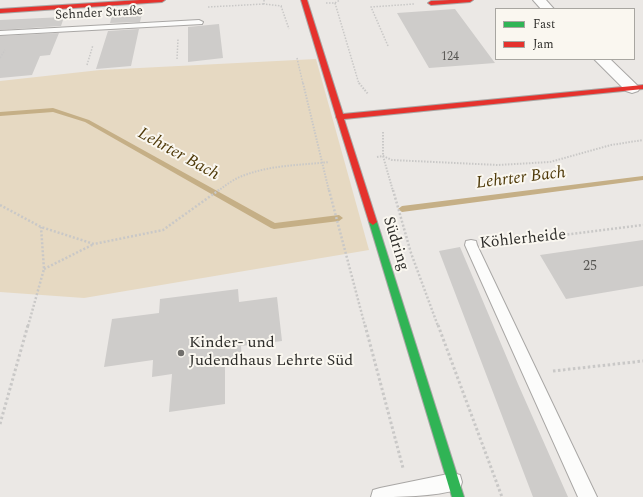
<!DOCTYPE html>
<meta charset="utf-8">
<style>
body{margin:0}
#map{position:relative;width:643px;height:497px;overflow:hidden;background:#ebe8e5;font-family:Spectral,serif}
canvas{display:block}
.legend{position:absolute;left:495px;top:8px;width:140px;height:52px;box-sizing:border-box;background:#faf7f0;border:1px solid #a8a6a1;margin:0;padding:5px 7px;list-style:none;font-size:12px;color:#2e2d2a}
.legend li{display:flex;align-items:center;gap:8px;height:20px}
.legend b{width:20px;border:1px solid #a8a6a1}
</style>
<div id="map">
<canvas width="643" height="497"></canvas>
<ul class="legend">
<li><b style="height:5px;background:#30b455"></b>Fast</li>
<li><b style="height:5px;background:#e5322d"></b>Jam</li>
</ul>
</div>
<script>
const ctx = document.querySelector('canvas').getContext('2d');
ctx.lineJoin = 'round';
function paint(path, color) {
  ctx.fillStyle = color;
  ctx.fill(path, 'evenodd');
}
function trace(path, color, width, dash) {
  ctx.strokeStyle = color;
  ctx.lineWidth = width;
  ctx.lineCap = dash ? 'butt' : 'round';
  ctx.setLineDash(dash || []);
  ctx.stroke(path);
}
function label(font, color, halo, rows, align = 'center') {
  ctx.font = font + ' Spectral,serif';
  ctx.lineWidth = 4;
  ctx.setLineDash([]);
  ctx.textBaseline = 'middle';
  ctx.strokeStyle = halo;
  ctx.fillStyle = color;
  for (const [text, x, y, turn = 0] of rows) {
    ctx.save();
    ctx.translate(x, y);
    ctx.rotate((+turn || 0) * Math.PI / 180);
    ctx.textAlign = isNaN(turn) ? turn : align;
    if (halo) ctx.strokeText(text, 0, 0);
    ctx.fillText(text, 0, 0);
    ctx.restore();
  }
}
paint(new Path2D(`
 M316 59 369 250 84 298 0 292V81L100 70Z`), '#e6d9c2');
paint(new Path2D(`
 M53 108 89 120 275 223 339 215 343 218 339 221 274 229 271 228 85 122 53 112 0 116V112Z
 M643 176V180L402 212 398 209 402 206Z`), '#c5af86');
paint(new Path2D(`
 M455 9 495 63 429 68 397 13Z
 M142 14 140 22 110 23 112 15Z
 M64 17 61 26 0 30V20Z
 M219 24 223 58 188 62V27Z
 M139 29 131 66 96 69 108 31Z
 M59 33 50 55 40 56 32 75 0 78V36Z
 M643 240V286L566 299 540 255Z
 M460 247 518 384 568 497H533L439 251Z
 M238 289 239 302 277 297 282 341 241 346 242 362 225 365V404L169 412 172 374 152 377 153 360 104 367 112 319 159 313 160 299Z`), '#ceccca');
const lane = new Path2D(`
 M199 20 203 22 202 24 0 35V31Z
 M471 240 476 241 477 245 597 497H578L465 245 466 241Z
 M453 473 460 475 462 482 460 489C432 497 400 497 371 497L373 490 380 488Z`);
const street = new Path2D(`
 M533 0H546L554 9H541Z
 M594 59H610L640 88 638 91 632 93 626 91Z`);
const fast = new Path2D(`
 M373 219 377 222 464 497H452L369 222Z`);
const jam = new Path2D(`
 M140 0H165L162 2 0 13V9Z
 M301 0H307L343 114 643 85V89L344 119 377 222 373 225 369 222 337 119 336 117V116Z
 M450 0H473L470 2 431 5 428 3 431 1Z`);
trace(lane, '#a9a7a5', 2);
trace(street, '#a9a7a5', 2);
trace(fast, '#a9a7a5', 2);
trace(jam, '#a9a7a5', 2);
trace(new Path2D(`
 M264 0V4L282 6
 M326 3H335L340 0
 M335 3 359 84
 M281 6 289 29
 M208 7 264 4
 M388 46 371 7 414 4
 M0 58 5 50
 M297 58 303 84
 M177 59 178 39
 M87 65 93 45`), '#c9c8c7', 1.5, [1.5, 1.5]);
trace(new Path2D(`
 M303 83 329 191
 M359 83 368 94
 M383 132V156L393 191
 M377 157 383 156 392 160 498 165 550 162 611 145 643 140
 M218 191C227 184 237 177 248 174 273 165 303 165 329 162`), '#c9c8c7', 2, [1.5, 1.5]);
trace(new Path2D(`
 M329 190 365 326
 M393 190 411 253 438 326
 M0 205 41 227 94 244 163 230 219 190
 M492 244 643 225
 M44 269 94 244
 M28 326 44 269 41 227`), '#c9c8c7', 2.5, [2, 2]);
trace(new Path2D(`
 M365 325 403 468
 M438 325 502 497
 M553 371 643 361
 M0 424 28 325`), '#c9c8c7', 3, [2.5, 2.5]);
paint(lane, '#fcfcfb');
paint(street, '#fcfcfb');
paint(fast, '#30b455');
paint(jam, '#e5322d');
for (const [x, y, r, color] of [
 [181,353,4,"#706e6b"]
]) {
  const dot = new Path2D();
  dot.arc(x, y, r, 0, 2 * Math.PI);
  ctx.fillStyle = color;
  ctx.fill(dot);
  trace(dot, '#faf7f0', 1.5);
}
label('12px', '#565552', null, [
 ["124",450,58]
]);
label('13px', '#2e2d2a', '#faf7f0', [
 ["Sehnder Straße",99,14,-3]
]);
label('14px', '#565552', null, [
 ["25",590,267]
]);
label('16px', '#2e2d2a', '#faf7f0', [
 ["Köhlerheide",523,240,-6],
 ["Südring",395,244,73]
]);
label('16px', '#2e2d2a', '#faf7f0', [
 ["Kinder- und",189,344],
 ["Judendhaus Lehrte Süd",189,362]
], 'left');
label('italic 17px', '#4e3908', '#faf7f0', [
 ["Lehrter Bach",178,155,29],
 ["Lehrter Bach",521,179,-7]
]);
</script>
